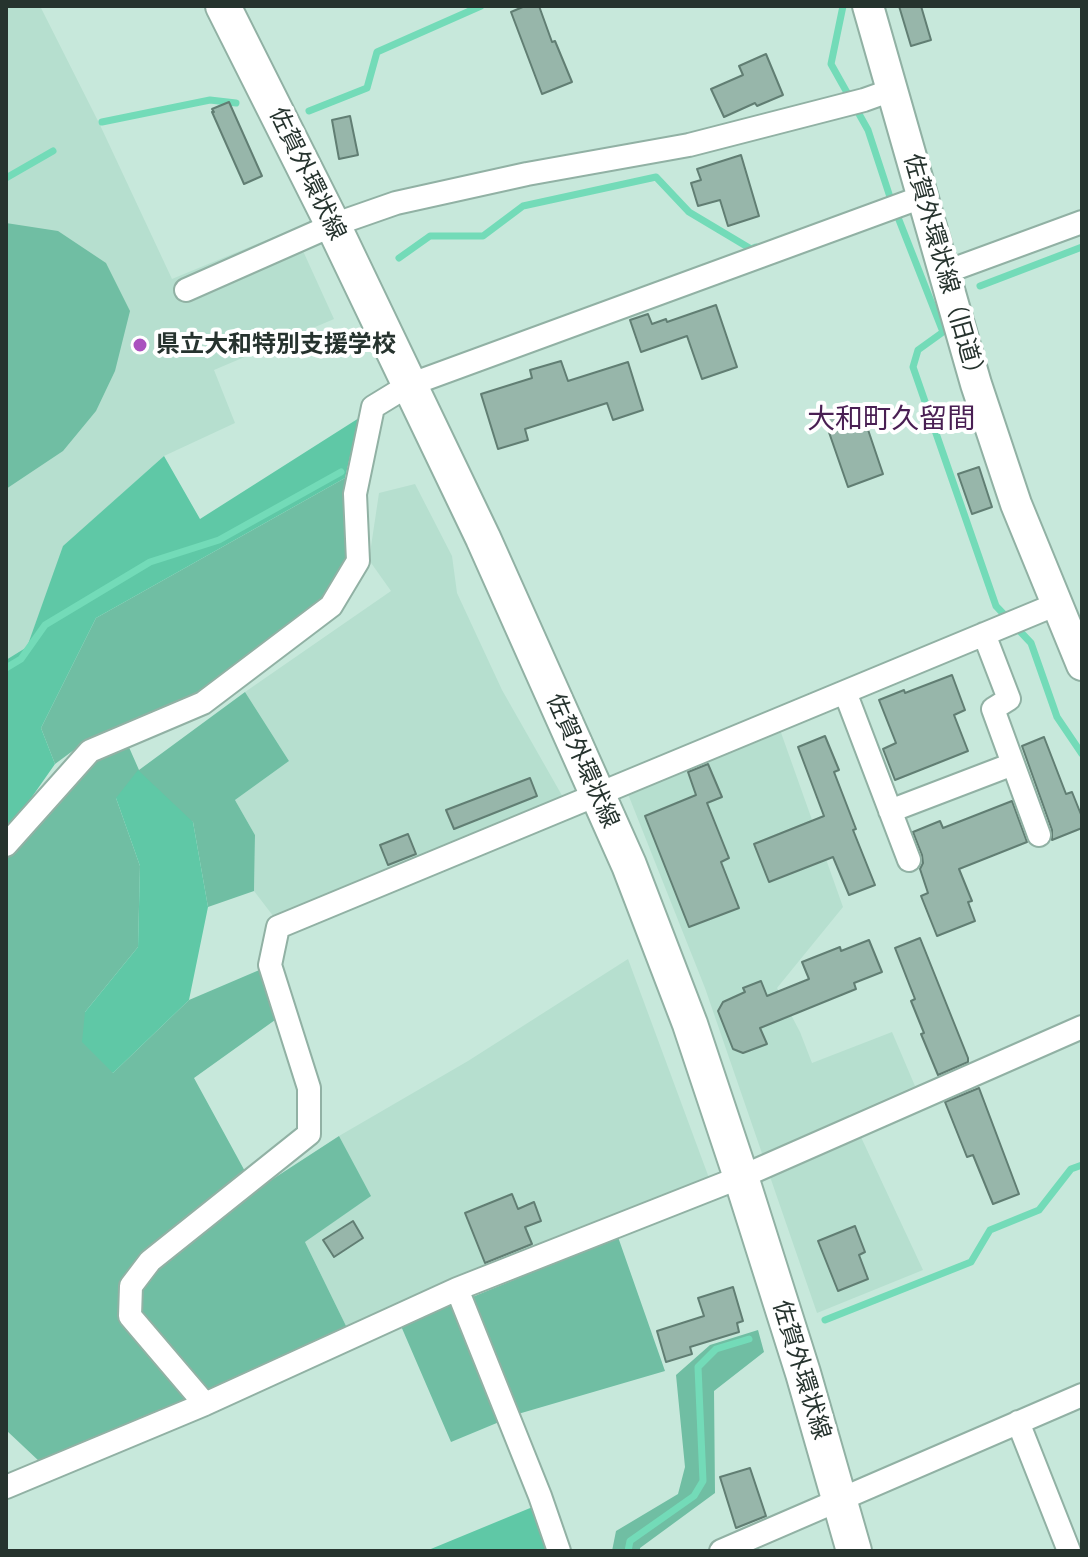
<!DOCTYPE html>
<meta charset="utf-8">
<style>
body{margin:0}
#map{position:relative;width:1088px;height:1557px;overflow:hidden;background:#c7e8db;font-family:Rubik,sans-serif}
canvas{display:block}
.frame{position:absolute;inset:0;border:8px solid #26332e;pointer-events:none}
</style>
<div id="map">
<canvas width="1088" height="1557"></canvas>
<div class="frame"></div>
</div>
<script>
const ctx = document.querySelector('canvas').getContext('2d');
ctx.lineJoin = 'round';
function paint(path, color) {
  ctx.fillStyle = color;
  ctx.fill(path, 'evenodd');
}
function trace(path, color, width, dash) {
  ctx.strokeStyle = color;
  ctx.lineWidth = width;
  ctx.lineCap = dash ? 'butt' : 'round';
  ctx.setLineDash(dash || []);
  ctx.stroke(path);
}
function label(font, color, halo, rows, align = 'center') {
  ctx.font = font + ' Rubik,"Noto Sans JP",sans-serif';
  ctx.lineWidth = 8;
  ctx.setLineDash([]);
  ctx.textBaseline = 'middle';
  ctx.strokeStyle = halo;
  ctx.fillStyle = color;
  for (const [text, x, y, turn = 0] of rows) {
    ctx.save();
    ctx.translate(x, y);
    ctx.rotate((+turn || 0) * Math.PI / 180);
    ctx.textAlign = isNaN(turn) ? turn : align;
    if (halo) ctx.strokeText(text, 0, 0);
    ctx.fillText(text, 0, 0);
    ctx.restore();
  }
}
paint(new Path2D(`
 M6 6H40L100 125 172 279 293 229 334 319 214 370 235 423 164 456 64 546 27 647 6 660Z
 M415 484 452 556 457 593 502 690 564 799 277 921 254 891 255 835 235 800 289 761 245 692 391 591 369 560 379 493Z
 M779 727 843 907 777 988 800 1032 812 1063 892 1032 915 1086 849 1115 860 1135 923 1270 817 1313 705 988 628 794Z
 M628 959 709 1178 348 1330 305 1242 370 1196 339 1136 468 1061Z`), '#b6dfcf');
paint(new Path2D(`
 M6 223 58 231 106 263 130 311 115 371 96 411 63 451 6 489Z
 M345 478 350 559 320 603 197 697 78 747 55 764 41 728 96 618Z
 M245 692 289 761 235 800 255 835 254 891 208 907 193 822 116 798 140 866 138 947 85 1012 113 1073 189 1000 264 968 275 1020 194 1078 247 1175 139 1266 339 1136 371 1196 305 1242 348 1330 40 1462 6 1430V858L98 758 128 745 139 770Z
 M618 1237 665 1371 518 1414 470 1298Z
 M458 1302 504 1420 451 1442 401 1326Z
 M758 1330 764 1352 714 1391 715 1493 640 1548V1551H612L616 1531 678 1494 685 1467 676 1375 710 1345Z`), '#70bea3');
paint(new Path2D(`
 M359 418 345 478 96 618 41 728 55 764 6 834V660L27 647 63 546 164 456 200 519Z
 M138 770 193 822 208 907 189 1000 113 1073 82 1042 85 1012 138 947 140 866 116 798Z
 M535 1506 551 1551H426Z`), '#5fc8a6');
trace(new Path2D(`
 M843 6 831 64 868 130 890 197 943 332 918 350 913 367 996 606 1031 643 1057 717 1082 754
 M309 111 367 88 377 52 481 6
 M102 122 210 100 236 103
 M6 178 53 151
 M399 258 430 236H483L523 206 656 177 689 212 751 249 756 247
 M980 286 1082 247
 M6 668 21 659 45 625 150 562 219 540 341 472
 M825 1320 971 1262 990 1230 1039 1210 1071 1169 1082 1165
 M628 1551 630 1541 694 1496 703 1481 698 1367 716 1349 749 1339`), '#73dbb8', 7);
const building = new Path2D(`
 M525 6H539L552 42 555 41 572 82 542 94 511 12Z
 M899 6H921L931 40 911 46Z
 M766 54 783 95 757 106 755 103 724 117 711 89 743 75 739 66Z
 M229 102 262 176 244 184 212 112H214L212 109Z
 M350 116 358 155 339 159 332 120Z
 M741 155 759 216 728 226 720 200 698 206 691 183 701 180 697 169Z
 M716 305 737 367 702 379 687 336 641 352 630 320 648 314 652 324 666 319 667 322Z
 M561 361 568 381 628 362 643 410 613 420 607 403 525 429 528 440 498 449 481 394 532 378 530 370Z
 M860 406 883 474 848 487 824 418Z
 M979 467 992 507 972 514 958 474Z
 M952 675 965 710 954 715 968 751 895 780 883 749 896 743 879 700 904 690 905 693Z
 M825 736 839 770 834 772 856 829 853 830 875 885 849 895 833 857 769 882 754 844 824 816 798 747Z
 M1044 737 1066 794 1072 792 1082 817V828L1052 840V830L1022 746Z
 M708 764 722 797 707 803 729 858 721 862 739 908 689 927 645 816 696 795 688 772Z
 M530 778 537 796 454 829 446 810Z
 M1012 801 1027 842 959 869 972 901 968 902 975 921 937 936 921 896 928 893 920 869 923 863 922 855 913 832 940 821 943 828Z
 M408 834 416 854 388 865 380 845Z
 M920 938 968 1058V1062L938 1075 921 1034 924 1033 911 1001 915 999 895 948Z
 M869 940 882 972 854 983 856 989 760 1028 767 1044 743 1053 733 1049 718 1011 723 1002 745 992 743 988 761 981 767 996 809 979 802 962 840 947 841 951Z
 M979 1088 1019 1194 993 1204 973 1155 967 1157 945 1102Z
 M512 1194 518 1209 534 1202 541 1221 525 1227 532 1244 485 1263 465 1213Z
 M353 1221 363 1238 334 1257 323 1240Z
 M855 1226 865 1252 859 1255 868 1279 838 1291 818 1241Z
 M733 1287 743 1321 737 1323 739 1332 690 1347 692 1354 666 1362 657 1331 704 1316 698 1298Z
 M750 1468 766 1516 736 1528 720 1477Z`);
paint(building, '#97b6aa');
trace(building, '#617e73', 2);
const street = new Path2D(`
 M943 273 1082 222
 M186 290 333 225 396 203 527 174 689 145 864 100 892 90
 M984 634 1009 699 993 709 1039 835
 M845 692 909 860
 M890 811 1013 764
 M6 845 90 751 203 703 331 606 358 561 355 494 373 407 409 385 922 197
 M457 1289 540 1496 559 1551
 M205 1404 130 1316 131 1286 150 1261 309 1134V1088L270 965 278 927 1057 604
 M1018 1422 1069 1551
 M6 1487 205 1404 457 1289 741 1177 1082 1027
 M721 1551 1082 1395`);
const secondary = new Path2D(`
 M868 6 976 384 1016 504 1082 665`);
const primary = new Path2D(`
 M223 6 333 225 483 538 629 865 690 1024 741 1177 803 1373 854 1551`);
trace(street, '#91b1a4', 26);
trace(secondary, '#91b1a4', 34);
trace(primary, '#91b1a4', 38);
trace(street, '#fff', 22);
trace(secondary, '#fff', 30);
trace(primary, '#fff', 34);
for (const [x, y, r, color] of [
 [140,345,8,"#aa52bf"]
]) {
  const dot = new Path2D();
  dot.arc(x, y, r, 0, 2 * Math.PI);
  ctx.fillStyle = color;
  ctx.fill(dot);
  trace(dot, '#fff', 3);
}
label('24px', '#26332e', '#fff', [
 ["佐賀外環状線",307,174,64],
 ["佐賀外環状線（旧道）",944,270,74],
 ["佐賀外環状線",582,761,66],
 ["佐賀外環状線",801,1370,73]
]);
label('bold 24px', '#26332e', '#fff', [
 ["県立大和特別支援学校",156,345]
], 'left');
label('28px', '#491f53', '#fff', [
 ["大和町久留間",891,420]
]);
</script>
